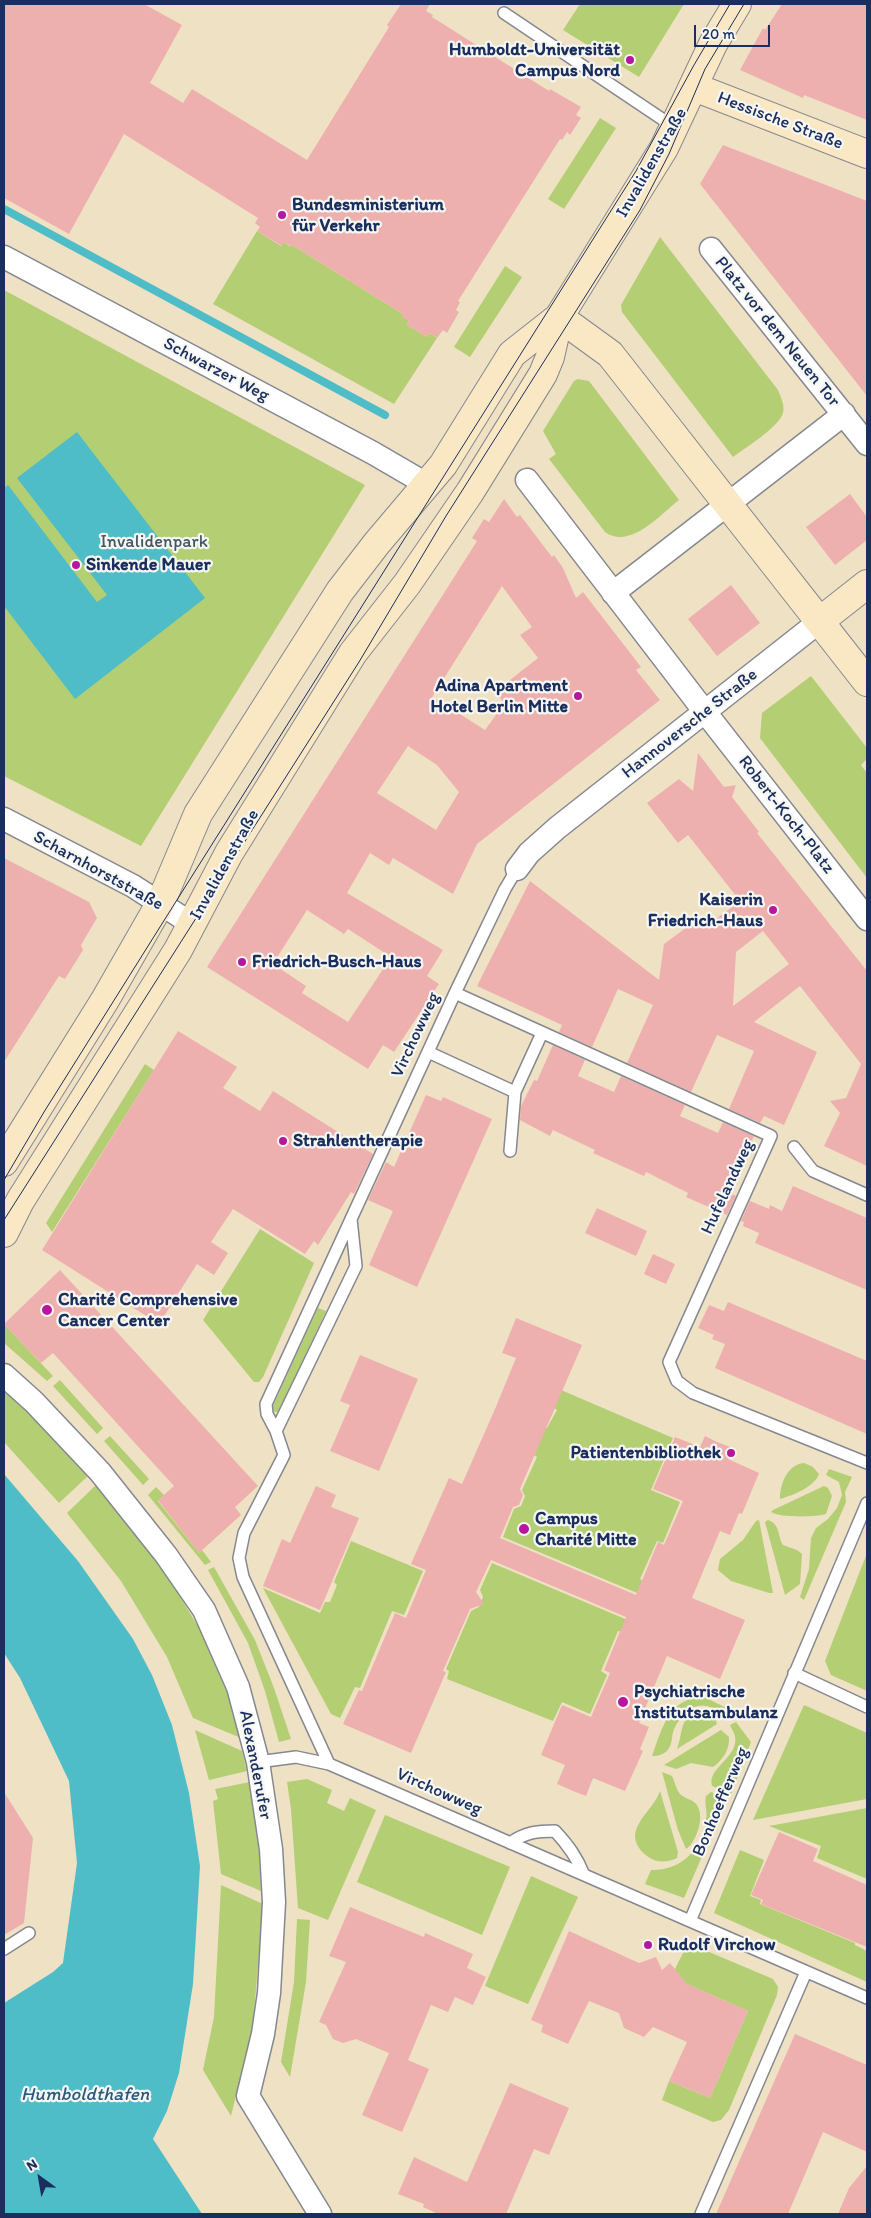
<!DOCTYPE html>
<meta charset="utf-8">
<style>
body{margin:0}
#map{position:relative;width:871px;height:2218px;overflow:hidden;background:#efe1c4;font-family:Itim,sans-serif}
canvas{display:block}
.frame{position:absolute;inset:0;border:5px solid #1b2f5e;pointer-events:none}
.north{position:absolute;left:15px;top:2153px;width:50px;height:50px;-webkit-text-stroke:4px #f6f6f2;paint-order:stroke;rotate:328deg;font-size:14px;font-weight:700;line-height:20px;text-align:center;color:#1b2f5e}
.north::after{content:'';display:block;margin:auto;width:18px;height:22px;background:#1b2f5e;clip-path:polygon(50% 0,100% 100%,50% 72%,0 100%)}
.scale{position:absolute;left:694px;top:25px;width:76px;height:22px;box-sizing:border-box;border:2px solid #1b2f5e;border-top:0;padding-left:6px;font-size:15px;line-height:18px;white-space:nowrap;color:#1b2f5e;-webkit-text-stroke:4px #f6f6f2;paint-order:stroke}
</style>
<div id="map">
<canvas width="871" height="2218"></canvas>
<div class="frame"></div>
<div class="north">N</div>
<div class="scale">20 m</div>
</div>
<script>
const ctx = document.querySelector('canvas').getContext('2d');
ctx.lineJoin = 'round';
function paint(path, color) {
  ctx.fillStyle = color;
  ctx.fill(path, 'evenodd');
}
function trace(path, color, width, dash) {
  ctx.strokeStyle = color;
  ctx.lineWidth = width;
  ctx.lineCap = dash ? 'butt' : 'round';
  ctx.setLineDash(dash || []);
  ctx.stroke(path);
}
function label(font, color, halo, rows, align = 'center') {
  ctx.font = font + ' Itim,sans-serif';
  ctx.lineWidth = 4.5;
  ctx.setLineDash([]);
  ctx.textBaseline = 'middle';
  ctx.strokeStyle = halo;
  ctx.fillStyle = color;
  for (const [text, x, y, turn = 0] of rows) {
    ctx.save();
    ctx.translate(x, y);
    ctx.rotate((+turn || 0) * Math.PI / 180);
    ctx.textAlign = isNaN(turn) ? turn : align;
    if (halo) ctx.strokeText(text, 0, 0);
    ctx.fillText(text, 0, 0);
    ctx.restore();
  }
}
paint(new Path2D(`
 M580 4H684L639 77 563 30Z
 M600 118 616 128 564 209 548 199Z
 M257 231 281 246 284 242 290 246 292 245 403 314 402 316 409 321 407 325 427 337 429 333 437 338 394 404 213 304Z
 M660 237 778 390C781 398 785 405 783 413 779 427 745 448 733 457L622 312 621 305Z
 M505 266 522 277 470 357 454 347Z
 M4 290 365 485 141 846 4 776Z
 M578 379 589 381 679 500C661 514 630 550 605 532L549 459 556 454 543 431 574 381Z
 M811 676 867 748V759L861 765 867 773V878L760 738 762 713Z
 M145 1064 154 1070 52 1232 46 1223Z
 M260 1229 314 1263 263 1377 259 1382H254L203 1320Z
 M318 1308 326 1311 279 1412H274L273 1406Z
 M4 1324 53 1376 47 1381 4 1343Z
 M60 1380 103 1428 97 1434 53 1386Z
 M5 1386 88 1476 59 1503 4 1442Z
 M561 1390 673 1438 651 1490 680 1502 663 1543 657 1541 640 1579 646 1583 642 1595 503 1537 514 1509 521 1506 525 1496 522 1490 537 1457 534 1455 545 1428H547L557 1410 552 1407Z
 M110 1436 149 1479 143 1485 104 1441Z
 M804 1463 813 1467 819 1474C814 1487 794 1495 780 1499 780 1484 787 1465 804 1463Z
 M829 1469 852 1477 845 1492 846 1502 804 1600 800 1597 809 1569 811 1538 816 1528 828 1519 837 1508 842 1495 839 1482 826 1475Z
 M96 1485 148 1544 199 1628 226 1690 241 1738 193 1718 167 1657 121 1581 67 1513Z
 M824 1486 828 1488 832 1496 826 1514C815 1517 780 1518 771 1512L773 1510Z
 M156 1487 164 1495 158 1501 199 1553 202 1550 211 1562 205 1565 148 1495Z
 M759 1520 773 1593H769L731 1581 718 1570 720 1559 743 1540 756 1521Z
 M768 1520C781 1525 777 1535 783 1545L797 1550 802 1554 800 1584 785 1595 765 1522Z
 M351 1541 423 1571 404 1615 392 1611 360 1688 355 1687 340 1718 331 1714 263 1588 320 1613 325 1602H330L337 1585 334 1582Z
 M867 1553V1691L831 1675 825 1661Z
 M492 1563 630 1621 624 1633 618 1631 601 1671 607 1675 590 1714 562 1702 553 1721 447 1679 449 1671 446 1669 471 1611 479 1607 483 1597 480 1590Z
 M214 1567 255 1640 274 1688 291 1739 279 1742 265 1691 248 1643 208 1570Z
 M704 1697 733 1711 728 1719H726C707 1697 686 1703 674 1729 671 1737 673 1744 667 1751 662 1755 658 1756 652 1756 662 1729 669 1697 704 1697Z
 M804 1705 867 1733V1799L753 1820Z
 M703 1711 714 1716 717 1724 677 1749C684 1731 678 1715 703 1711Z
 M736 1722 751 1742 731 1794 712 1786C707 1767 739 1758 735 1736 734 1732 731 1728 730 1725Z
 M195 1730 242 1751 247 1771 209 1780Z
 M721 1730 729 1737C730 1749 723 1760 713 1767L691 1763 676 1769 664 1765Z
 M662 1772 672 1776C675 1782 676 1789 680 1794 684 1798 690 1799 694 1802 707 1812 697 1842 686 1849L678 1830Z
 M307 1779 332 1790 327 1803 344 1811 350 1798 376 1810 328 1920 298 1908 291 1809 287 1782Z
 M250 1782 258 1835 261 1891 221 1874 213 1801 218 1799 215 1789Z
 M660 1791 678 1852 677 1858C667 1863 656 1863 647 1856 617 1831 653 1813 660 1791Z
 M711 1792 727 1799 684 1898 645 1884 651 1870C682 1871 703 1848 706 1819 708 1812 704 1804 706 1796Z
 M867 1808V1879L817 1858 821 1846 769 1826Z
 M385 1815 510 1867 482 1935 357 1882Z
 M740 1850 764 1860 750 1896 761 1900 760 1904 855 1943V1945L867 1951V1982L714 1913Z
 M531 1876 578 1897 528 2004 485 1986Z
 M221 1885 263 1904 253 2025 231 2116 203 2070 214 2017Z
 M297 1919 310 1920 306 1982 290 2077 281 2062 294 1982Z
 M688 1943 773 1979 778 1987 777 1995 729 2110 721 2120 713 2122 662 2100 669 2081 710 2098 748 2011 671 1977Z`), '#b3ce73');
paint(new Path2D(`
 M77 432 205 598 75 699 4 606V488L8 485 97 602 107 595 17 478Z
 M4 1474 78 1561 133 1639 152 1675 172 1725 189 1793 200 1866 193 1984 179 2073 167 2111 153 2139 202 2214H4V2003L53 1972 63 1963 77 1863 69 1781 20 1678 4 1653Z`), '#4fbdc7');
trace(new Path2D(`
 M4 209 385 415`), '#4fbdc7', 8);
paint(new Path2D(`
 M4 4H144L182 25 150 83 183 103 192 89 307 160 389 27 387 25 401 4H430L426 11 433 15 432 17 549 91 550 89 581 107 576 115 581 118 570 135 567 132 562 140 560 139 458 301 460 302 456 310 459 312 447 333 443 330 437 338 429 333 427 337 407 325 409 321 401 316 403 314 292 245 291 246 284 242 282 246 257 231 260 227 255 223 258 218 124 134 69 234 4 198Z
 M782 4H867V120L804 95 803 98 740 70 763 28 765 30Z
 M723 145 867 201V396L700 184Z
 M850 494 867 517V540L835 565 806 527Z
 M504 499 517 517 520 515 552 557 554 555 563 568 576 598 583 592 641 667 636 670 660 700 477 844 453 894 393 858 389 865 370 853 347 893 443 950 427 976 439 984 394 1052 383 1045 368 1069 207 967 477 541 472 538 484 519 489 522ZM502 586 532 627 520 635 538 658 496 691 504 704 485 730 433 697 431 699ZM408 746 437 765 459 792 436 830 377 793ZM307 910 344 934 348 929 391 957 348 1022 302 993 306 986 273 964Z
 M731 585 760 623 717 656 688 619Z
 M698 753 724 787 736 785 732 797 759 832 757 833 867 971V1166L824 1146 840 1113 830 1101 846 1098 861 1064 800 986 754 1022 817 1052 784 1125 764 1116 760 1123 729 1109 754 1051 717 1035 691 1092 627 1063 653 1005 618 989 592 1047 559 1032 562 1025 477 986 530 881 659 980 664 944 698 919 712 922 740 901 688 835 678 843 647 803 679 779 693 791ZM763 931 789 964 733 1006 736 952Z
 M4 858 89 902 97 918 81 945 83 950 65 979 59 976 4 1062Z
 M178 1031 237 1067 223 1088 260 1111 273 1091 373 1154 354 1194 351 1192 318 1245 314 1241 305 1254 233 1209 211 1242 228 1253 214 1275 197 1264 159 1324 42 1250Z
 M553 1045 585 1060 578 1076 614 1092 621 1076 685 1105 680 1116 718 1133 723 1122 754 1136 737 1172 739 1173 730 1193 736 1196 727 1215 686 1197 688 1193 646 1172 644 1176 593 1153 595 1150 553 1130 550 1136 520 1120 521 1106 534 1080 537 1081Z
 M426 1095 441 1101 443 1097 492 1119 417 1287 369 1265 393 1211 368 1200 386 1162 394 1167Z
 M793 1186 867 1218V1290L755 1243 759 1233 743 1226 744 1222 741 1221 750 1201 769 1209 770 1205 782 1211Z
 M597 1208 647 1231 636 1256 585 1233Z
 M653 1254 675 1264 666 1284 644 1274Z
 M60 1270 258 1486 235 1507 241 1515 199 1553 158 1500 174 1486 53 1353 41 1363 4 1324Z
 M728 1302 867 1361V1434L715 1368 725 1344 712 1339 714 1335 698 1328 709 1305 724 1311Z
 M516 1318 582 1345 520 1489 523 1495 519 1505 513 1507 500 1538 636 1595 658 1542 664 1545 683 1501 653 1489 675 1437 700 1447 705 1436 717 1442 733 1448 728 1459 759 1473 742 1514 739 1513 730 1535 720 1531 692 1598 745 1620 720 1679 667 1656 639 1723 649 1727 640 1749 643 1751 625 1791 593 1778 586 1796 573 1791 557 1784 565 1765 541 1755 562 1705 591 1717 610 1673 604 1670 626 1617 491 1560 476 1592 484 1604 470 1609 443 1671 446 1672 411 1753 343 1724 359 1690 362 1691 395 1613 406 1618 426 1570 411 1564 449 1478 462 1484 495 1409 516 1358 502 1353Z
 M360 1355 418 1379 379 1471 330 1451 350 1405 340 1401Z
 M316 1486 336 1495 331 1507 359 1518 320 1610 263 1586 282 1539 290 1543Z
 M4 1792 33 1838 24 1923 4 1935Z
 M779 1832 818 1849 813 1861 867 1885V1947L761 1904 763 1900 751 1895Z
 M350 1907 424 1937 425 1933 473 1954 467 1968 486 1977 473 2005 455 1997 448 2012 431 2005 408 2060 429 2069 402 2132 362 2115 389 2053 356 2039 343 2043 333 2039 326 2025 319 2022 346 1962 329 1956Z
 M569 1931 639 1963 656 1957 662 1970 670 1963 687 1984 748 2011 710 2098 669 2081 687 2042 653 2027 644 2037 624 2028 619 2013 589 2001 568 2044 541 2032 543 2025 531 2020Z
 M795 2034 867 2065V2152L823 2132 788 2214H716Z
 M510 2083 569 2108 549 2155 534 2149 506 2214H438L423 2207 424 2204 398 2194 414 2157 467 2182Z
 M867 2166V2214H838L849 2188Z`), '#eeb0ae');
const lane = new Path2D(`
 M504 13 674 127
 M455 993 771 1136 669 1362 677 1381 693 1393 867 1463
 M428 1052 515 1092 542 1033
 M794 1147 813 1171 867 1195
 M510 1151 515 1092
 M276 1431 356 1266 351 1219
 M794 1673 867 1707
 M258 1762 296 1757 329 1764 867 1998
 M329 1764 243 1577 239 1558 244 1533 284 1455 276 1431 267 1414 266 1404 455 993 505 889 517 869
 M510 1843C526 1832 537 1831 555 1831 568 1845 577 1857 584 1875
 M690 1921 867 1503
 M4 1949 29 1933
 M701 2214 806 1972`);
const street = new Path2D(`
 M711 249 867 444
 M4 257 373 453 428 485
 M527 480 705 712 867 919
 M613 593 844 414
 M4 819 133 886 192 924
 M517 869 529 853 557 828 820 621
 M4 1375 34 1402 100 1472 166 1555 204 1610 238 1687 258 1762 271 1849 274 1902 269 1993 263 2034 248 2096 320 2214`);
const secondary = new Path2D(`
 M694 87 867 154
 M559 317 610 354 867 682
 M820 621 867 584
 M4 1162 105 1000 160 904 198 814 340 591 377 543 443 465 512 354 559 317
 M4 1233 20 1201 178 950 229 853 353 653 407 584 470 492 543 374 550 357 559 317 664 148 713 44 737 4`);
trace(lane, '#858891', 14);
trace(street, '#858891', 25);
trace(secondary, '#858891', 30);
trace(lane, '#fff', 11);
trace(street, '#fff', 22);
trace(secondary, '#fae7c3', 28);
trace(new Path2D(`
 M4 1180 44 1112 170 911 636 171 694 65 730 4
 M4 1220 359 662 446 516 640 210 669 154 705 69 744 4`), '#1b2f5e', 1);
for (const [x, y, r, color] of [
 [630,60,5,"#b5179e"],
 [282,215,5,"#b5179e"],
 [76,565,5,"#b5179e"],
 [578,696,5,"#b5179e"],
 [773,910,5,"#b5179e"],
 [242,962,5,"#b5179e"],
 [283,1141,5,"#b5179e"],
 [47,1310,6,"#b5179e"],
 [731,1453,5,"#b5179e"],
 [524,1529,6,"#b5179e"],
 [623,1702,6,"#b5179e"],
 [648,1945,5,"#b5179e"]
]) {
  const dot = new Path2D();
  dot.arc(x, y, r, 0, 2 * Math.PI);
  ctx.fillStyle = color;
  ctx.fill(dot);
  trace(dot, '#f6f6f2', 2);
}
label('bold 18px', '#1b2f5e', '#f6f6f2', [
 ["Humboldt-Universität",620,50,"right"],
 ["Campus Nord",620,71,"right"],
 ["Bundesministerium",292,205],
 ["für Verkehr",292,226],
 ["Sinkende Mauer",86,565],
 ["Adina Apartment",568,686,"right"],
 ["Hotel Berlin Mitte",568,707,"right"],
 ["Kaiserin",763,900,"right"],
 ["Friedrich-Haus",763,921,"right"],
 ["Friedrich-Busch-Haus",252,962],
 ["Strahlentherapie",293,1141],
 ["Charité Comprehensive",58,1300],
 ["Cancer Center",58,1321],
 ["Patientenbibliothek",721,1453,"right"],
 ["Campus",535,1519],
 ["Charité Mitte",535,1540],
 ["Psychiatrische",634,1692],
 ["Institutsambulanz",634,1713],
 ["Rudolf Virchow",658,1945]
], 'left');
label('18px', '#1b2f5e', '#f6f6f2', [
 ["Hessische Straße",780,121,21],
 ["Invalidenstraße",652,163,-60],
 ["Platz vor dem Neuen Tor",777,332,51],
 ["Schwarzer Weg",216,370,28],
 ["Hannoversche Straße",690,724,-38],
 ["Robert-Koch-Platz",786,815,52],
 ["Invalidenstraße",225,865,-61],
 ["Scharnhorststraße",98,871,29],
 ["Virchowweg",416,1035,-65],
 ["Hufelandweg",728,1187,-65],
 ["Alexanderufer",255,1765,79],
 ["Virchowweg",439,1792,24],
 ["Bonhoefferweg",721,1802,-67]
]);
label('18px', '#415763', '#f6f6f2', [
 ["Invalidenpark",154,542]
]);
label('italic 19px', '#2b5a7e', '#f6f6f2', [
 ["Humboldthafen",85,2095]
]);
</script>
